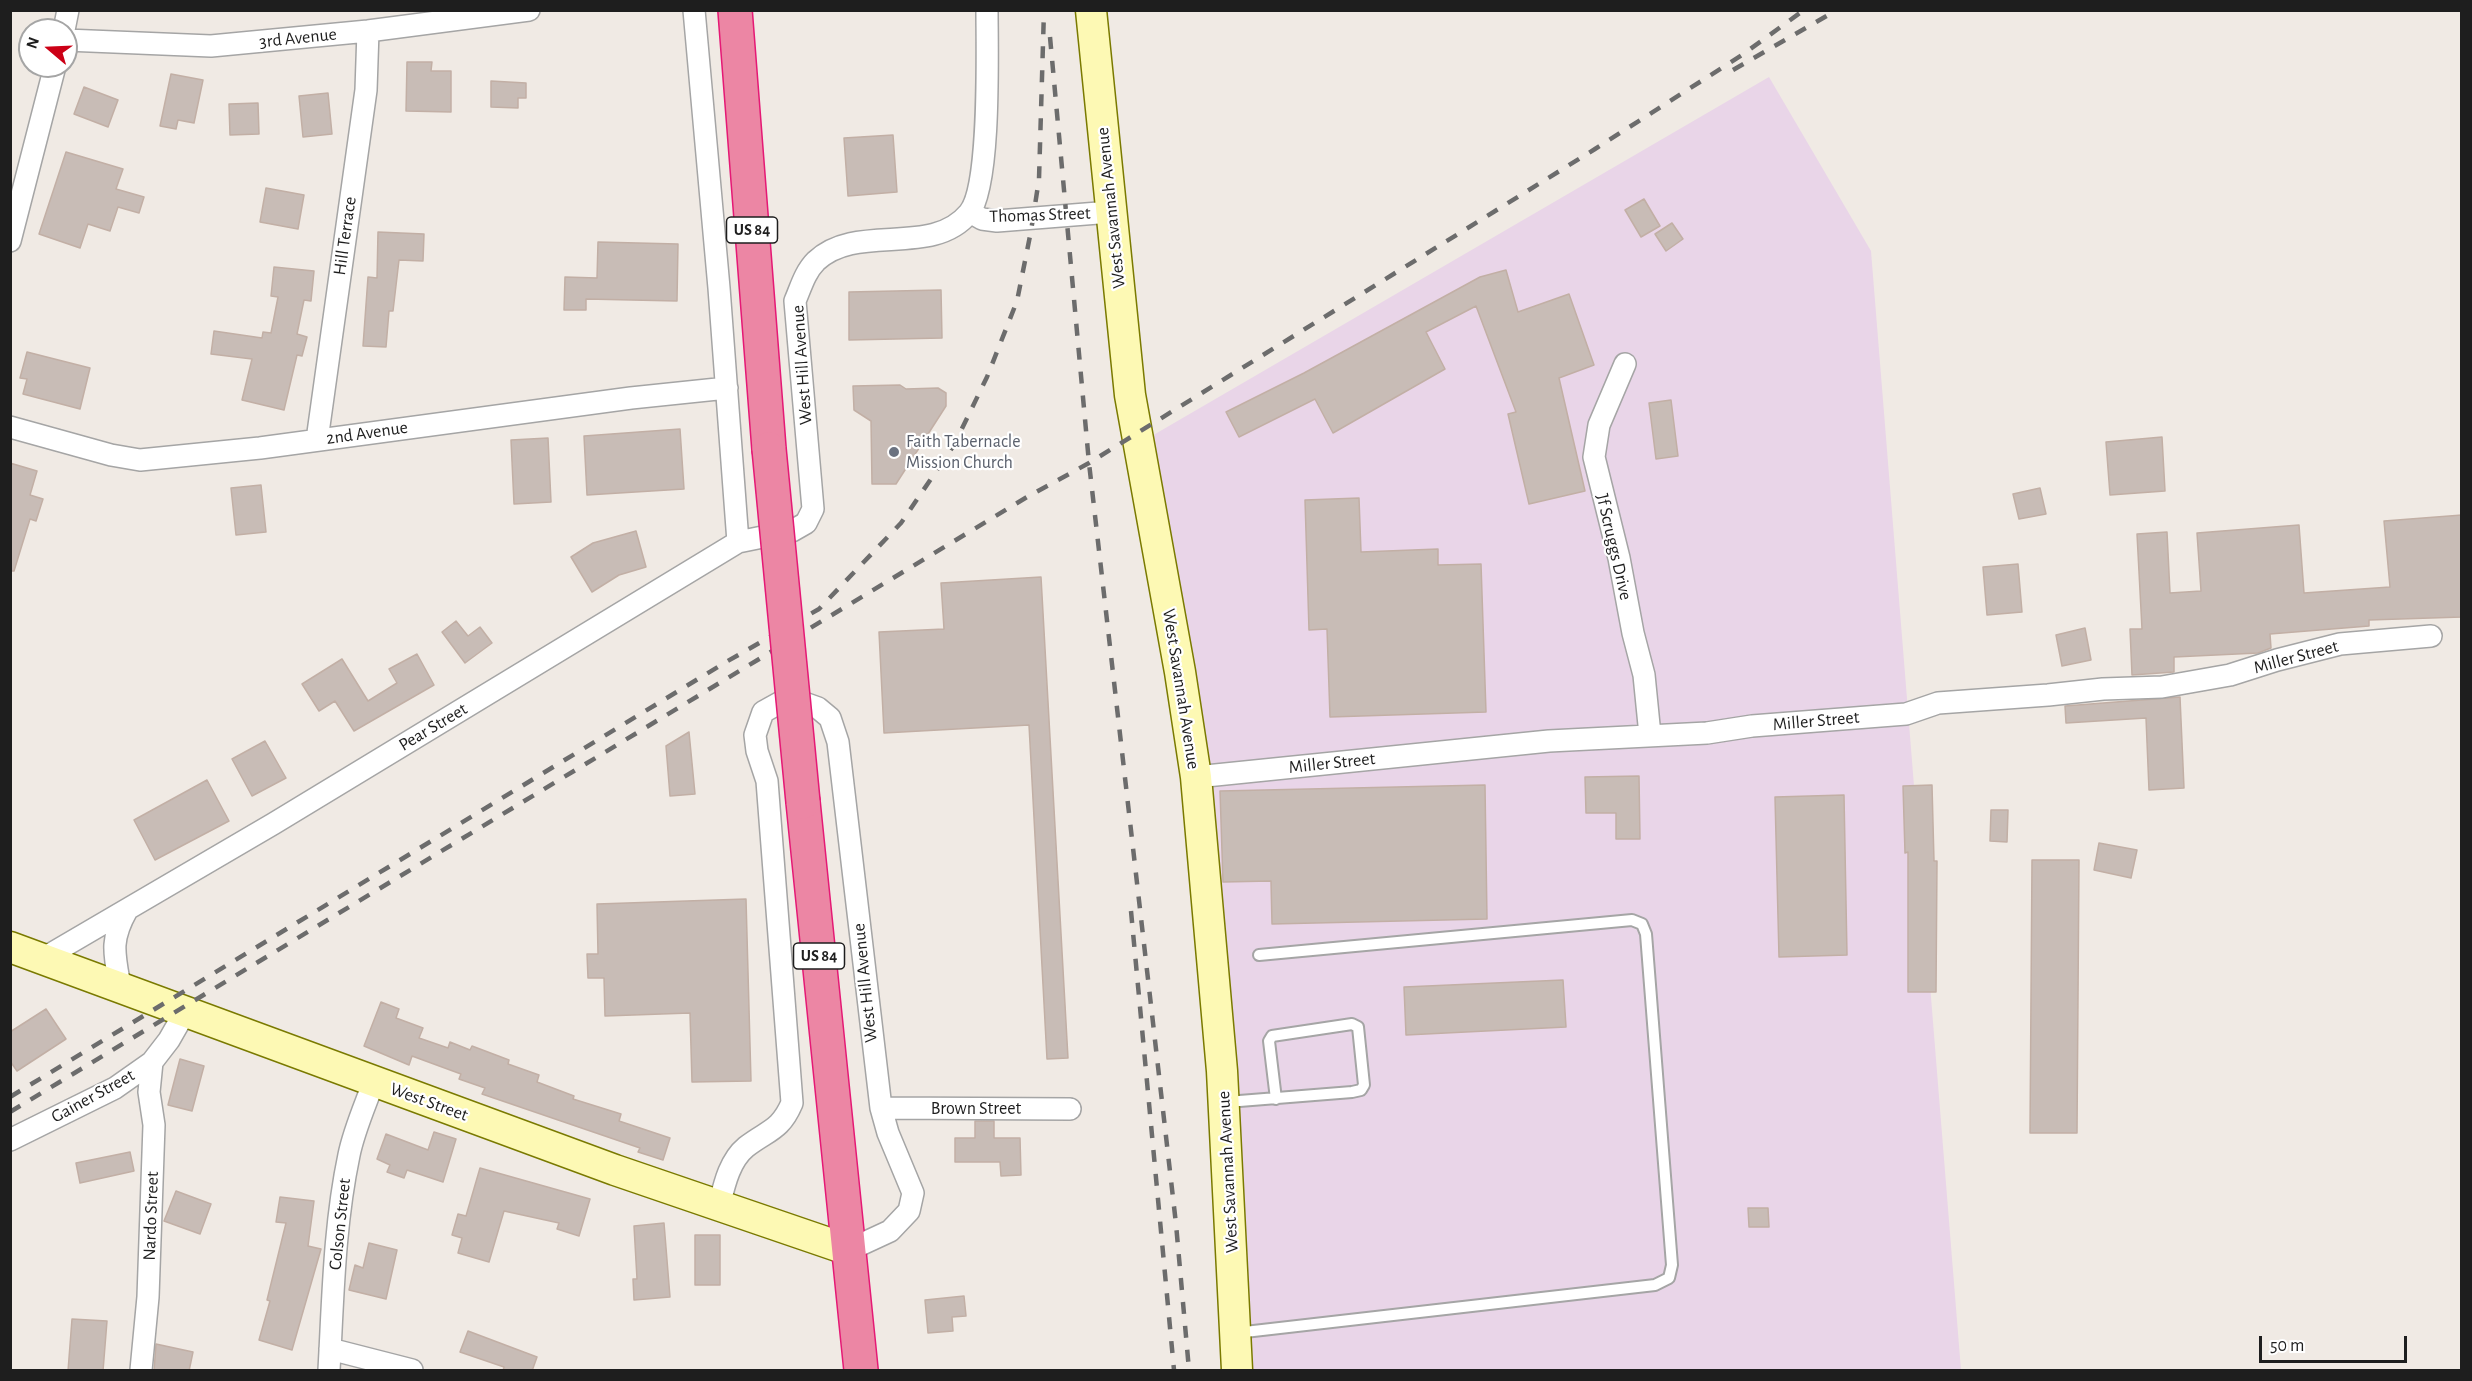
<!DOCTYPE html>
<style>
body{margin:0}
#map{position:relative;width:2472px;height:1381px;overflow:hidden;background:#f0eae4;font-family:"Alegreya Sans",sans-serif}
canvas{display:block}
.frame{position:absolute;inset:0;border:12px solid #1e1e1e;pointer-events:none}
.north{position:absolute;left:18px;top:18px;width:60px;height:60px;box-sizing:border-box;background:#fff;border:2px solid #a5a5a5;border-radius:50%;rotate:289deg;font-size:16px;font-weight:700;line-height:24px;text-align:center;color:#1e1e1e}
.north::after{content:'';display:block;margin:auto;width:21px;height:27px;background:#cc0016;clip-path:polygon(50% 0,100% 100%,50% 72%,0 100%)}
.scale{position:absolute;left:2259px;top:1336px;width:148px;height:27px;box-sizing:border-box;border:3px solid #1e1e1e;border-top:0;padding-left:8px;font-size:18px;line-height:21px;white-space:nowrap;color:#1e1e1e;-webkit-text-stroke:4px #fff;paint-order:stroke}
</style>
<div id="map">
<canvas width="2472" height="1381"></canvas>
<div class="frame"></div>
<div class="north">N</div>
<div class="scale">50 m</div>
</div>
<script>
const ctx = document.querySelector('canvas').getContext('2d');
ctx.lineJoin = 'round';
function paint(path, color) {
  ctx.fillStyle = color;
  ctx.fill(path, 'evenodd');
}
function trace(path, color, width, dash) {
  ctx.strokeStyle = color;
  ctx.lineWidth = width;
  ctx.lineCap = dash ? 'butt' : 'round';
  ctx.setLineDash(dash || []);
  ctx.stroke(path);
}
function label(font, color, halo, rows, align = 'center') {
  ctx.font = font + ' "Alegreya Sans",sans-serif';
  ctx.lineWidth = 4.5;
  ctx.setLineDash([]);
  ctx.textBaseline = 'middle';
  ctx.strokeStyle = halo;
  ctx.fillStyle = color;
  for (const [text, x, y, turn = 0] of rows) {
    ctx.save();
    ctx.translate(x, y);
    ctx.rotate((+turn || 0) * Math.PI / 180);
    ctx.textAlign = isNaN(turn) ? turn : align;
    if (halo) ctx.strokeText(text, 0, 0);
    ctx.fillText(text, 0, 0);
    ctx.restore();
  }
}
paint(new Path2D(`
 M1769 77 1871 251 1961 1370H1250L1150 437Z`), '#e9d5e8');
const building = new Path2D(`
 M407 62H432L431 71H451V112L406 111Z
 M171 74 203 80 194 123 178 120 176 129 160 126Z
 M491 81 526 83V98H518V108L491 107Z
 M84 87 118 100 108 127 74 114Z
 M328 93 332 134 303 137 299 96Z
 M258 103 259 134 230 135 229 104Z
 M893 135 897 192 848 196 844 138Z
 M66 152 123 169 116 189 144 197 139 213 118 207 110 231 88 224 80 248 39 234Z
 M266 188 304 195 298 229 260 222Z
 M1644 199 1660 226 1641 237 1625 210Z
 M1672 223 1683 239 1666 251 1655 234Z
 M378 232 424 234 423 261 399 260 393 311H389L386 347 363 346 368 277 377 278Z
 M598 242 678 244 677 301 586 299V310H564L565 277 597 278Z
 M274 267 314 271 311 301 304 300 297 334 307 337 302 356 297 355 284 410 242 400 252 359 211 354 214 331 262 338 263 332 271 333 278 297 271 296Z
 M1506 270 1518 312 1569 294 1594 365 1559 378 1585 491 1529 504 1508 414 1516 412 1476 306 1426 332 1445 369 1333 433 1315 399 1239 437 1226 412 1304 373 1480 277Z
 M941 290 942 338 849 340V292Z
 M27 352 90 368 80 409 23 394 27 379 20 378Z
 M900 385 906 389 938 388 946 393V406L896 484H872L871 421 854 410 853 386Z
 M1671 400 1678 456 1656 459 1649 403Z
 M680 429 684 489 587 495 584 436Z
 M2162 437 2165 491 2110 495 2106 442Z
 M548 438 551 502 514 504 511 440Z
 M10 463 37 471 30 495 43 499 36 521 30 519 14 571H10Z
 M261 485 266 532 236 535 231 488Z
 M2040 488 2046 514 2019 519 2013 494Z
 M1359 498 1361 552 1438 549V565L1481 564 1486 712 1330 717 1327 629 1309 630 1305 500Z
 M2462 515V617L2369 620V626L2270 634 2271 648 2258 653 2174 657V672L2132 675 2130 629H2142L2137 534 2167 532 2170 593 2201 591 2197 533 2299 525 2304 593 2390 587 2384 521Z
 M636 531 646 567 619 575 592 592 571 557 593 543Z
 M2018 564 2022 612 1987 615 1983 567Z
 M1041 577 1068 1058 1047 1059 1029 725 884 733 879 632 944 629 941 583Z
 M456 621 468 636 480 627 492 643 465 663 442 632Z
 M2085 628 2091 660 2062 666 2056 635Z
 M417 654 434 685 354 731 335 701 319 711 302 684 342 659 368 701 397 683 389 669Z
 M2180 697 2184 788 2149 790 2146 718 2066 723 2065 706Z
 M689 732 695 794 670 796 666 746Z
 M265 741 286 778 252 796 232 759Z
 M1639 776 1640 839H1616V813H1586L1585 777Z
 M207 780 229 821 155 860 134 820Z
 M1485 785 1487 919 1272 924 1271 881 1223 882 1220 791Z
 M1932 785 1934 861H1937L1936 992H1908V852L1905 853 1903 786Z
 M1844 795 1847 955 1779 957 1775 797Z
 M1991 810H2008L2007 842 1990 841Z
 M2099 843 2137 850 2131 878 2094 870Z
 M2032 860H2079L2077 1133H2030Z
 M746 899 751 1081 692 1082 690 1013 605 1016 604 978H588L587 954H598L597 904Z
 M1563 980 1566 1027 1406 1035 1404 987Z
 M381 1002 399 1009 396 1018 423 1028 419 1038 448 1048 450 1042 470 1050 472 1046 509 1060 508 1064 539 1075 537 1082 574 1096 573 1099 621 1114 619 1121 670 1138 663 1160 638 1152 640 1148 482 1094 485 1088 459 1079 461 1074 412 1056 409 1065 364 1046Z
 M46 1009 66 1039 17 1071 10 1061V1032Z
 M180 1059 204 1066 192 1111 168 1105Z
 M975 1121H994V1138H1020L1021 1175 1001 1176 1000 1162H955V1138H975Z
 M434 1132 456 1139 443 1182 407 1170 404 1178 387 1172 390 1165 377 1159 386 1134 428 1150Z
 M130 1152 134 1171 80 1183 76 1163Z
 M480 1168 590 1199 579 1236 557 1229 559 1223 504 1211 489 1262 458 1253 462 1238 452 1235 458 1214 466 1216Z
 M176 1191 211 1204 200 1234 164 1221Z
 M280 1197 314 1201 308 1246 321 1249 292 1350 259 1340 270 1301 267 1300 286 1223 276 1222Z
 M1748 1208H1768L1769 1227H1749Z
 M664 1223 670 1297 634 1300 633 1279H637L634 1226Z
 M695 1235H720V1285H695Z
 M369 1243 397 1250 386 1299 349 1290 355 1265 363 1268Z
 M964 1296 966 1316 952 1317 953 1331 928 1333 925 1300Z
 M72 1319 107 1321 103 1371H68Z
 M468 1331 537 1357 532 1371H503L504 1367 460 1352Z
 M156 1344 193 1352 189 1371H154Z`);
paint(building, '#c8bcb6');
trace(building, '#c2afa5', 1.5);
const lane = new Path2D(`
 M1227 1102 1352 1092 1361 1090 1364 1085 1358 1027 1352 1024 1272 1036 1269 1041 1276 1099
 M1236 1333 1655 1285 1669 1278 1672 1265 1646 934 1642 924 1632 920 1259 955`);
const street = new Path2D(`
 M694 10 719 288 738 542
 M64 30 68 10
 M66 40 211 46 368 31 529 10
 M970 212 982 219 997 221 1111 212
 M10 241 55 66
 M1625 364 1599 425 1594 457 1619 558 1633 633 1644 675 1650 735
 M10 427 111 455 140 460 260 448 631 398 727 388
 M317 440 366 90 368 31
 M1196 777 1549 741 1707 733 1752 726 1906 714 1938 703 2048 695 2103 689 2162 687 2230 675 2277 660 2340 644 2431 636
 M44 958 273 824 738 542 792 531 806 523 813 509 795 301C801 287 805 272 816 261 857 222 932 258 969 213 991 186 987 50 987 10
 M120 986C114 953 110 940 127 910
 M881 1108 1070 1109
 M10 1140 115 1088 152 1062 169 1040 185 1012
 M719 1206C724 1186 729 1161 746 1147 768 1130 780 1131 792 1103L767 781 757 751 755 735 763 712 781 702 804 703 818 708 830 718 838 742 881 1108 888 1133 913 1193 909 1211 890 1231 849 1250
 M330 1349 412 1370
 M141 1370 148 1297 154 1125 149 1092 152 1062
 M329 1370C333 1299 334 1226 349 1155 354 1130 365 1106 374 1081`);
const secondary = new Path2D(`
 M1091 10 1130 395 1180 672 1196 777 1222 1071 1237 1370
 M10 947 615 1170 849 1250`);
const highway = new Path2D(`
 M735 10 769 449
 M803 802 861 1370`);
trace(lane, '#a5a5a5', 14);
trace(street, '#a5a5a5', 24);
trace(secondary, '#7a7a00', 33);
trace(highway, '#e51975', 36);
trace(lane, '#fff', 10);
trace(street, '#fff', 21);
trace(secondary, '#fdf9b4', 30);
trace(highway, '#ec86a4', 33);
trace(new Path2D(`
 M1050 37 1089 463 1176 1224 1189 1370
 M1733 70 1837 10
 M1131 911 1174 1370
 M10 1097 726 662 819 609 901 523 954 445 987 377 1017 301 1031 231 1039 179 1044 10
 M10 1112 1027 497 1089 463 1595 149 1742 55 1804 10`), '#6c6c6c', 4.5, [12, 12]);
const highwayBridge = new Path2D(`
 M769 449 803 802`);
trace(highwayBridge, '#e51975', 36, []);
trace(highwayBridge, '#ec86a4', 33);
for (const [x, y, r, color] of [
 [894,452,6,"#6b7280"]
]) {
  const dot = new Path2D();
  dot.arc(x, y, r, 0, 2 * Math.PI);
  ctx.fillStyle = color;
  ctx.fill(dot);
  trace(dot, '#fff', 2);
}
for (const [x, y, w] of [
 [752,230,51],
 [819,956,51]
]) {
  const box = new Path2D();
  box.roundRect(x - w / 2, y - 13, w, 26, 4.5);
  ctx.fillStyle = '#fff';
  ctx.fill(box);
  trace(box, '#1e1e1e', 1.5);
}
label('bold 16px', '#1e1e1e', null, [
 ["US 84",752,230],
 ["US 84",819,956]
]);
label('18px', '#1e1e1e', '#fff', [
 ["3rd Avenue",298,38,-6],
 ["West Savannah Avenue",1111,208,-96],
 ["Thomas Street",1040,215,-2],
 ["Hill Terrace",345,236,-82],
 ["West Hill Avenue",802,365,-94],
 ["2nd Avenue",367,433,-8],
 ["Jf Scruggs Drive",1614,547,77],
 ["Miller Street",2296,657,-15],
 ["West Savannah Avenue",1181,689,81],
 ["Miller Street",1816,721,-5],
 ["Pear Street",433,727,-31],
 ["Miller Street",1332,763,-6],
 ["West Hill Avenue",865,983,-96],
 ["Gainer Street",93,1096,-29],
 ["West Street",429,1102,20],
 ["Brown Street",976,1109],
 ["West Savannah Avenue",1228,1172,-93],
 ["Nardo Street",151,1216,-88],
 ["Colson Street",340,1224,-84]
]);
label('18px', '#5b616d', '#fff', [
 ["Faith Tabernacle",906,442],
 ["Mission Church",906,463]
], 'left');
</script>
